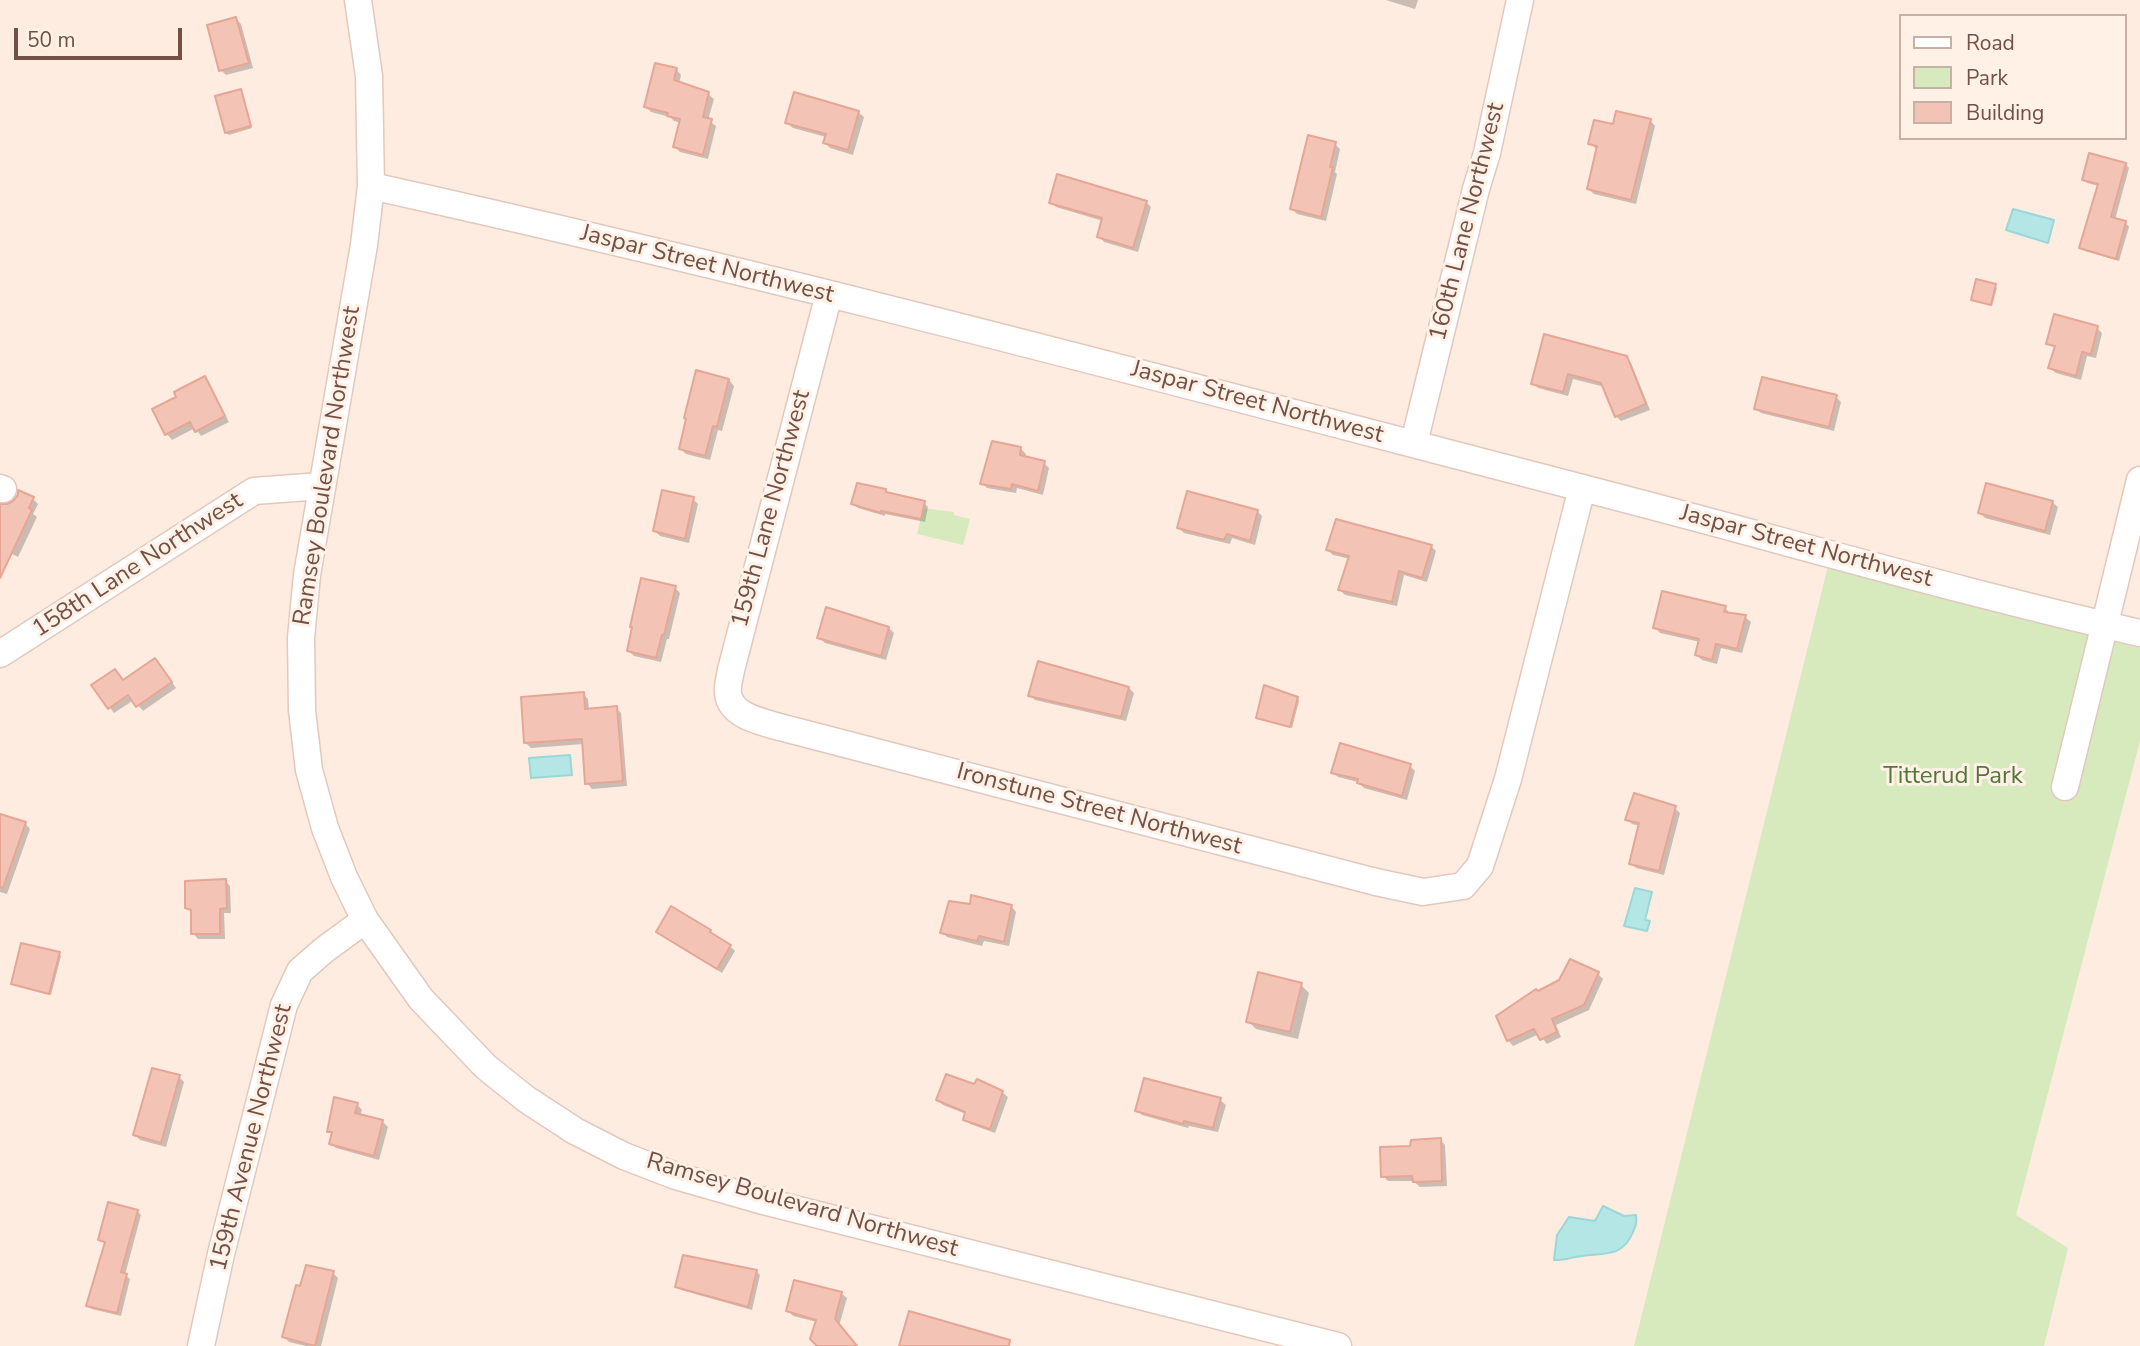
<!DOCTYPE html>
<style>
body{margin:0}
#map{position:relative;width:2140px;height:1346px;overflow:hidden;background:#fdecdf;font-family:"Nunito Sans",sans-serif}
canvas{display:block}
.legend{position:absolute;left:1899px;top:14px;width:228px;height:126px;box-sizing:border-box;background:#fff1e6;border:2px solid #c7b0a6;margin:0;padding:9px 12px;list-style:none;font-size:21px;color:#734f46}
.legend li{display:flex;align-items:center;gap:14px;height:35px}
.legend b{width:35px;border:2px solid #c7b0a6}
.scale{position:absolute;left:14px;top:28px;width:168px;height:32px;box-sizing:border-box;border:4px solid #734f46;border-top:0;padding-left:9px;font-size:21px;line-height:24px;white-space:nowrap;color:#734f46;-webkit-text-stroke:5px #fff1e6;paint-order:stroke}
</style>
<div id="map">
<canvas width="2140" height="1346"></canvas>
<ul class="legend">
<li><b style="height:9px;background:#fff"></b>Road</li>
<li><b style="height:19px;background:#d7eabe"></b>Park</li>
<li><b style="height:19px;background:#f3c4b6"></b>Building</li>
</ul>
<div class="scale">50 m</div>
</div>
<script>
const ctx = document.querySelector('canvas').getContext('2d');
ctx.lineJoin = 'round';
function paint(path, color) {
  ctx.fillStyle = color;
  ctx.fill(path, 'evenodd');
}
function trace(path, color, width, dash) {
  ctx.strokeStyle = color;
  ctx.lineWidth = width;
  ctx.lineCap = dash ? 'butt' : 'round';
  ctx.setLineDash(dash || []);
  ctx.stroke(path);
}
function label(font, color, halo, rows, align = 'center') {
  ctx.font = font + ' "Nunito Sans",sans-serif';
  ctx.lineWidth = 6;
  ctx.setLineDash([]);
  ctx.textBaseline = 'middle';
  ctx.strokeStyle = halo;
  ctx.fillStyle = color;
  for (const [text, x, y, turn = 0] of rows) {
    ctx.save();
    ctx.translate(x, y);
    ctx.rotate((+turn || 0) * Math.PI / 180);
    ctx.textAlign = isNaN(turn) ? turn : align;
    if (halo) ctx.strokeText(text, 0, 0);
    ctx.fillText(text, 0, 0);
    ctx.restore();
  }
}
paint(new Path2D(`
 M923 508 954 512V515L970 519 963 545 917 534Z
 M1828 566 2140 648V741L2016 1215 2068 1248 2044 1346H1634Z`), '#d7eabe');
const water = new Path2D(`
 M2013 209 2054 220 2048 243 2006 230Z
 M570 755 572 775 531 778 529 758Z
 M1635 888 1652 892 1645 920 1650 921 1647 931 1624 926Z
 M1603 1206 1624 1216 1636 1215C1637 1222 1636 1225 1633 1232 1623 1257 1605 1253 1582 1256 1572 1257 1563 1261 1554 1260L1557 1235 1569 1217 1595 1221Z`);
paint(water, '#b3e6e5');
trace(water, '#99d8d7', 2);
paint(new Path2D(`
 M1386 0H1418L1415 9Z
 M236 19 241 24 253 68 226 75 221 70Z
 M676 69 681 75 679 84 708 94 714 99 708 120 716 126 708 159 680 152 675 147 681 123 674 121 670 117 651 112 646 107Z
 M240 90 252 128 229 135 226 133Z
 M858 112 864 117 853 155 830 148 825 143 826 137 793 128 787 123Z
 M1650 120 1655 126 1636 204 1594 194 1588 189 1598 150 1590 144 1614 126Z
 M1335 144 1340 149 1335 172 1337 174 1326 221 1297 214 1292 209Z
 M2126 164 2129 168 2115 220 2126 223 2129 227 2119 261 2085 251 2081 247 2099 186 2087 183 2084 179Z
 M1051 202H1146L1151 207 1138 252 1104 242 1099 236 1103 221 1056 207Z
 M1995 286 1997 288 1992 306 1973 299Z
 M2097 328 2102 333 2096 358 2087 356 2081 380 2056 373 2050 368 2056 349 2048 343Z
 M1626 357 1631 363 1650 410 1621 421 1616 416 1605 387 1573 379 1568 396 1538 388 1533 383Z
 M204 379 209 384 229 422 201 436 195 428 172 440 167 434 154 410 178 398Z
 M729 380 734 386 722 431 718 430 710 460 686 454 681 449Z
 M1836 397 1841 402 1834 431 1761 413 1756 408Z
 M1020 448 1026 454 1025 458 1044 463 1049 468 1043 495 1017 488 1016 493 987 488 982 483Z
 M885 491 889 495 924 503 928 507 925 522 885 514V516L858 508 853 504Z
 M33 499 38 504 33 514 37 517 18 557 0 548V509Z
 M693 499 698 504 689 543 660 536 655 531Z
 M2052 502 2058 507 2050 535 1985 518 1980 513Z
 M1257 511 1262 516 1255 545 1232 538 1230 544 1184 533 1179 528Z
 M1431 546 1436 551 1427 582 1404 575 1397 606 1345 595 1340 590 1350 559 1333 555 1328 550Z
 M675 588 680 593 669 639H667L661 662 634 656 629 651Z
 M1725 608 1730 613 1745 617 1751 622 1742 653 1721 648 1717 664 1702 660 1697 655 1700 642 1660 633 1655 627Z
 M889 628 894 633 886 660 825 643 819 637Z
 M160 665 176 688 143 711 134 700 114 713 94 686 123 682Z
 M1129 688 1134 693 1126 721 1035 700 1030 695Z
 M583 694 588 699 589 710 616 708 621 713 627 786 592 789 587 783 584 744 531 748 526 743Z
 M1297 698 1299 701 1292 728 1258 718Z
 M1410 766 1415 771 1407 800 1364 788 1358 782 1338 777 1333 772Z
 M1675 808 1680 813 1664 875 1636 868 1631 863 1640 826 1632 824 1627 819Z
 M0 815 25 823 30 829 7 894 0 892Z
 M225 881 230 886 231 913H224L225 939H198L193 933 192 912 186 907Z
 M1011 906 1016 912 1009 946 984 941 982 946 947 937 942 932Z
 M658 932 730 946 735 951 722 973 663 937Z
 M59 954 61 956 51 995 13 983Z
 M1598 974 1603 979 1589 1010 1556 1025 1561 1037 1547 1044 1539 1034 1513 1046 1508 1040Z
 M1301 985 1309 993 1298 1039 1256 1029 1248 1021Z
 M179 1077 184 1082 166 1147 140 1140 135 1135Z
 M974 1087 1002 1092 1008 1097 995 1133 970 1124 965 1119 966 1114 943 1105 938 1100Z
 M1220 1100 1226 1105 1218 1132 1189 1126 1188 1128 1142 1115 1137 1110Z
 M357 1104 362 1110 360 1116 383 1122 388 1127 379 1160 336 1148 331 1143 333 1135 329 1131Z
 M1440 1139 1445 1145 1447 1186 1420 1187 1413 1181H1388L1383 1176 1412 1147Z
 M137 1211 141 1215 125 1275 130 1279 121 1316 92 1309 88 1305 106 1244 100 1240Z
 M756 1271 760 1275 752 1310 681 1290 677 1286Z
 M333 1273 338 1278 321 1346H306L289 1342 284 1337Z
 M841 1293 847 1298 839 1326 856 1346H820L817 1322 793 1316 788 1310Z`), '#0003');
const building = new Path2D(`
 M236 17 249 63 219 71 207 25Z
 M655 63 677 68 674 80 709 92 703 117 712 119 703 155 673 147 680 119 667 116 668 113 644 107Z
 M241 89 251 126 225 133 215 96Z
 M794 92 859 111 848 150 823 143 826 134 785 123Z
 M1616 111 1651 119 1631 200 1587 189 1597 146 1588 144 1594 120 1613 124Z
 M1308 135 1336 142 1330 167H1333L1321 217 1290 209Z
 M2089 153 2126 163 2111 217 2126 221 2116 259 2079 248 2098 184 2082 180Z
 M1057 174 1147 201 1133 248 1097 237 1102 218 1049 203Z
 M1976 279 1996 284 1991 305 1971 300Z
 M2054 314 2098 326 2091 354 2082 352 2076 376 2048 368 2055 346 2046 344Z
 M1544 334 1627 356 1646 404 1615 417 1601 383 1568 374 1563 392 1531 384Z
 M696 370 729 379 717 427 713 426 705 456 679 449 686 419 684 418Z
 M205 376 225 416 195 432 190 422 165 435 152 409 176 397 174 392Z
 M1762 377 1837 395 1829 427 1754 409Z
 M992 441 1021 447 1020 455 1045 461 1038 491 1012 484 1011 489 980 484Z
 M857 483 886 489V492L925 501 921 519 881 511V513L851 504Z
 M1986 483 2053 501 2045 531 1978 513Z
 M18 490 34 497 29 508 32 510 0 578V504H7L13 501 18 495Z
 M662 490 694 497 685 539 653 531Z
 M1187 491 1258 510 1250 541 1227 534 1224 540 1177 528Z
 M1336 519 1432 545 1422 578 1399 571 1392 602 1338 590 1349 556 1326 550Z
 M641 578 676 586 664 635H662L656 658 627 651 632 627H630Z
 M1662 591 1726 606 1724 612 1746 615 1737 649 1716 644 1712 660 1695 655 1699 639 1653 628Z
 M826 607 889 627 881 656 817 638Z
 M155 658 172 682 136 707 128 695 108 709 91 685 115 669 123 680Z
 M1038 661 1129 687 1121 717 1028 696Z
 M1264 685 1298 697 1290 727 1256 718Z
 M584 692 585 709 617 706 623 781 585 784 582 739 524 743 521 697Z
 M1340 743 1411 764 1402 796 1357 783 1358 779 1331 773Z
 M1634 793 1676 806 1659 871 1629 864 1639 823 1625 820Z
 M0 814 26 822 3 888 0 887Z
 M226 879 227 908 220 909V934H191V910L185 908V881Z
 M971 895 1012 905 1004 942 979 936 977 941 940 933 949 901 970 904Z
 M671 906 711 930 710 932 731 945 717 969 656 932Z
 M21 943 60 952 49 994 11 984Z
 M1570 959 1599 972 1584 1005 1552 1019 1557 1032 1540 1040 1534 1029 1507 1041 1496 1016 1536 989 1538 991 1559 980Z
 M1258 972 1302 983 1290 1032 1246 1022Z
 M152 1068 180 1075 161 1143 133 1135Z
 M946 1074 974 1084 977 1079 1003 1091 990 1129 963 1120 965 1112 936 1100Z
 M1144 1078 1221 1098 1213 1128 1184 1121 1183 1124 1135 1111Z
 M334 1097 358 1103 355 1113 383 1120 374 1156 329 1144 332 1132H327Z
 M1441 1138 1442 1181 1413 1182 1412 1176 1381 1177 1380 1147 1410 1146 1411 1140Z
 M108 1202 138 1210 121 1272 127 1274 117 1313 86 1306 105 1242 98 1240Z
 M683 1255 757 1270 748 1307 675 1287Z
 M306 1265 334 1271 315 1346 282 1337 296 1285 300 1286Z
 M794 1280 842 1292 835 1319 857 1346H817L810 1339 816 1320 786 1311Z
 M909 1311 1010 1340 1009 1346H899Z`);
paint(building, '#f3c4b6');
trace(building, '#e6a696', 2);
const minor = new Path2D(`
 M358 0 369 76 371 186 364 245 307 575 301 638 302 710 309 770 325 828 344 877 365 920 421 999 486 1067 526 1099 575 1131 624 1156 676 1176 767 1202 1338 1346
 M371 186C780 276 1185 385 1590 490 1773 537 1955 591 2140 633
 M829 294 731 670C730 677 727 686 728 693 730 714 756 720 772 725L1376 882 1423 892 1463 886 1480 866 1508 779 1582 488
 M1414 443 1476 189 1487 153 1520 0
 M0 488 3 489
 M0 654 254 491 321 486
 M2065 787 2140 480
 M201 1346 221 1254 284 1005 300 971 324 950 365 920`);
trace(minor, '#e3c8be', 29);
trace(minor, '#fff', 26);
label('24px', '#734f46', '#fff1e6', [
 ["160th Lane Northwest",1468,222,-76],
 ["Jaspar Street Northwest",707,265,14],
 ["Jaspar Street Northwest",1257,403,15],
 ["Ramsey Boulevard Northwest",328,466,-81],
 ["159th Lane Northwest",772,509,-75],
 ["Jaspar Street Northwest",1806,547,15],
 ["158th Lane Northwest",138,566,-33],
 ["Ironstune Street Northwest",1099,810,15],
 ["159th Avenue Northwest",252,1138,-76],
 ["Ramsey Boulevard Northwest",802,1206,16]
]);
label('24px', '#56743c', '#fff1e6', [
 ["Titterud Park",1953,777]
]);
</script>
